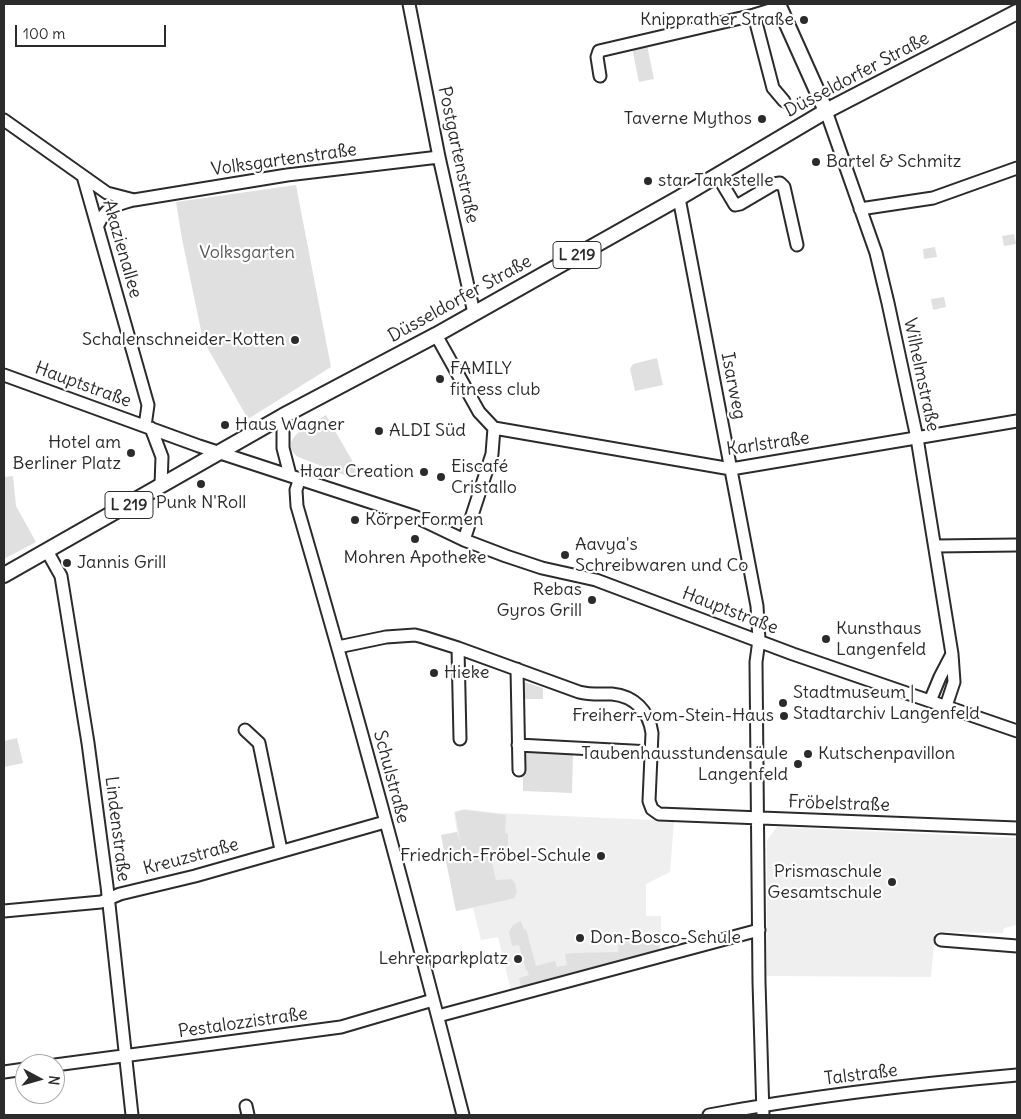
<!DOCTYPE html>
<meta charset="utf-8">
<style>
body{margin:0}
#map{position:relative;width:1021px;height:1119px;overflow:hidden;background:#fff;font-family:Delius,sans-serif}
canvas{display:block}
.frame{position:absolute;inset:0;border:5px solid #2b2b2b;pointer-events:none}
.north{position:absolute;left:15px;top:1054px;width:50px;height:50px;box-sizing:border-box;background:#fff;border:1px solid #aaa;border-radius:50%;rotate:96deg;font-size:14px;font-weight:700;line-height:20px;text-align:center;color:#2b2b2b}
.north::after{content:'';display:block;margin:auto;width:18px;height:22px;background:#2b2b2b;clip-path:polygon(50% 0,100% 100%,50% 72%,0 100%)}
.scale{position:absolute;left:15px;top:25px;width:151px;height:22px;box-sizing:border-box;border:2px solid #2b2b2b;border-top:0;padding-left:6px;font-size:15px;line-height:18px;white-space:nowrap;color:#2b2b2b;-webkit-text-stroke:4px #fff;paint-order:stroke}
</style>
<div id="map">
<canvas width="1021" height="1119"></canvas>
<div class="frame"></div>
<div class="north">N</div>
<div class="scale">100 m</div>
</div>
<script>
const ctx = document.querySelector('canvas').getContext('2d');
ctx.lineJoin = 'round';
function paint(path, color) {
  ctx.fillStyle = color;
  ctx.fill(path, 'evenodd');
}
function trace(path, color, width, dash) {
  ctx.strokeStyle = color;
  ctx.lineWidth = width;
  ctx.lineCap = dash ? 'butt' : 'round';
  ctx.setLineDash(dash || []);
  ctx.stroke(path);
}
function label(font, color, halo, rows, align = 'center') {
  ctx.font = font + ' Delius,sans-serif';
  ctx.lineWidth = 4.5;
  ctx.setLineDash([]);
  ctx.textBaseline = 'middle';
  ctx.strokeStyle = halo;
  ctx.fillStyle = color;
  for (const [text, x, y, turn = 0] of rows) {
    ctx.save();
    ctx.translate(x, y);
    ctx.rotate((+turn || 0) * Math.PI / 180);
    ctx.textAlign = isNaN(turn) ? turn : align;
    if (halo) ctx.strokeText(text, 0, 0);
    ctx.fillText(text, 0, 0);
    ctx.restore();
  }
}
paint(new Path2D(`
 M464 809 498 813 674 821 670 872 646 884V916H661V951L511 991 498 937 481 940 473 908 456 911 441 835 457 832 454 812Z
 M777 827 1017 838V925L1004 928 1003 933 935 932 931 977 767 976V840Z`), '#efefef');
paint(new Path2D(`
 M647 45 654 79 639 82 632 48Z
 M296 185 331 367 248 419 203 340 182 239 176 202Z
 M1014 234 1016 244 1004 246 1002 236Z
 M935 247 937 257 924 259 923 249Z
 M944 297 946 307 933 310 931 299Z
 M657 358 663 385 635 391 630 369 633 364Z
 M326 415 361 476 355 479 298 457C275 439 314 423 326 415Z
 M13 476 16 506 36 542 4 559V477Z
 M521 681 543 688V699H522Z
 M17 738 23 763 4 767V741Z
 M523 750 573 753 572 793 523 791Z
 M464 810 506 815 505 833 508 834V854L491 858 496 880 512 879 515 883 517 892 514 898 511 899 456 911 441 835 457 832 461 845 455 812Z
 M521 921 524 930 526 929 536 966 555 961 557 967 567 965 565 954 573 953 618 952 619 937 659 938V950L521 986 519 978 529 975 527 970H526L519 945 512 946 509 932 513 925Z`), '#e0e0e0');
const minor = new Path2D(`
 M409 4 439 157 474 313
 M754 15 773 88 784 101
 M600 76 597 57 599 51 754 15 780 7
 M826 111 876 253 888 303 917 438 952 654 954 682 946 706
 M4 120 107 193 134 200 287 175 439 157
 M717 175 735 205 740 204 774 184 780 183 784 187 797 245
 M83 176 148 405 145 426
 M679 198 757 606 759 640 756 662 759 982 763 1115
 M860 209 933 198 1017 168
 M98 225C106 207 115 205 133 200
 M436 335 479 412 494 428 731 469 1017 421
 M4 375 199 446 416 517 464 540 506 556 542 568 596 580 793 654 1017 731
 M283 416V448L290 475
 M151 428 162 457 161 485
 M300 478 296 490 297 506C356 708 411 911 463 1115
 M464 540 492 454 494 428
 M935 546 1017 545
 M47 551 61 576 88 743 107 886 132 1115
 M338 647 386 637 415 635 423 637 458 648 579 692C590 695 601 694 612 694 634 696 649 711 652 733L649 801 652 809 659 814 1017 828
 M458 648 460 739
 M517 669 519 770
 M930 701 940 677 952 654
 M245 730 259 743 281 850
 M518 745 651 752
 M4 911 101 902 120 894 195 876 385 822
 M941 940 1017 946
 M438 1016 759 930
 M55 1065 341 1027 433 1000
 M4 1072 25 1069
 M246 1106 248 1115
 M709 1115C811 1096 914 1084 1017 1075`);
const major = new Path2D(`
 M778 4 826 111
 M4 575 283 416 436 335 679 198 826 111 1017 12`);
trace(minor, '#2b2b2b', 15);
trace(major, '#2b2b2b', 18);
trace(minor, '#fff', 11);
trace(major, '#fff', 14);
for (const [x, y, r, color] of [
 [804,20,5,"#2b2b2b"],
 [762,119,5,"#2b2b2b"],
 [816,162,5,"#2b2b2b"],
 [648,181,5,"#2b2b2b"],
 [295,340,5,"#2b2b2b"],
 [440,379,5,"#2b2b2b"],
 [225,425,5,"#2b2b2b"],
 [379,431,5,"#2b2b2b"],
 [131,453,5,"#2b2b2b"],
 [424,472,5,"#2b2b2b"],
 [441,477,5,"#2b2b2b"],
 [201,484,5,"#2b2b2b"],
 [355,520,5,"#2b2b2b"],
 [415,539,5,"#2b2b2b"],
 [565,555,5,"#2b2b2b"],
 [67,563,5,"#2b2b2b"],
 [592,600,5,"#2b2b2b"],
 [826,639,5,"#2b2b2b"],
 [434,673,5,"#2b2b2b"],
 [783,703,5,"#2b2b2b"],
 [784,716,5,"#2b2b2b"],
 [808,754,5,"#2b2b2b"],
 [798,764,5,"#2b2b2b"],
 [601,856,5,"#2b2b2b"],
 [892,882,5,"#2b2b2b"],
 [580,938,5,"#2b2b2b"],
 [518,959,5,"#2b2b2b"]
]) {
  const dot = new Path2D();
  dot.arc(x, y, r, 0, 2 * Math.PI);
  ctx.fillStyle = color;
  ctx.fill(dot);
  trace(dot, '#fff', 2);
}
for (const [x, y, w] of [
 [577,255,48],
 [129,505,48]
]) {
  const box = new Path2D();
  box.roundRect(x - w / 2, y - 13.5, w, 27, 4);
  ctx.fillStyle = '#fff';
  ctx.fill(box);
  trace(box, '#2b2b2b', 1);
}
label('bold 16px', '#2b2b2b', null, [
 ["L 219",577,255],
 ["L 219",129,505]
]);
label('18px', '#2b2b2b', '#fff', [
 ["Knipprather Straße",794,20,"right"],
 ["Taverne Mythos",752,119,"right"],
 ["Bartel & Schmitz",826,162],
 ["star Tankstelle",658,181],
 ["Schalenschneider-Kotten",285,340,"right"],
 ["FAMILY",450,369],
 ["fitness club",450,390],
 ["Haus Wagner",235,425],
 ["ALDI Süd",389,431],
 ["Hotel am",121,443,"right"],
 ["Berliner Platz",121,464,"right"],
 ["Eiscafé",451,467],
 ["Cristallo",451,488],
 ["Haar Creation",414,472,"right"],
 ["Punk N'Roll",201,503,"center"],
 ["KörperFormen",365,520],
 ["Aavya's",575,545],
 ["Schreibwaren und Co",575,566],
 ["Mohren Apotheke",415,558,"center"],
 ["Jannis Grill",77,563],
 ["Rebas",582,590,"right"],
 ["Gyros Grill",582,611,"right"],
 ["Kunsthaus",836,629],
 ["Langenfeld",836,650],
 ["Hieke",444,673],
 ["Stadtmuseum |",793,693],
 ["Stadtarchiv Langenfeld",793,714],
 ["Freiherr-vom-Stein-Haus",774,716,"right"],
 ["Taubenhausstundensäule",788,754,"right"],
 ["Langenfeld",788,775,"right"],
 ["Kutschenpavillon",818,754],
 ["Friedrich-Fröbel-Schule",591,856,"right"],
 ["Prismaschule",882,872,"right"],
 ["Gesamtschule",882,893,"right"],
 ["Don-Bosco-Schule",590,938],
 ["Lehrerparkplatz",508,959,"right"]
], 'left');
label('18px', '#2b2b2b', '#fff', [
 ["Düsseldorfer Straße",857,75,-28],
 ["Postgartenstraße",458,155,78],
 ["Volksgartenstraße",284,160,-8],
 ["Akazienallee",122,249,74],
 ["Düsseldorfer Straße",460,299,-29],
 ["Wilhelmstraße",921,375,78],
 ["Hauptstraße",83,385,20],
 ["Isarweg",733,386,79],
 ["Karlstraße",768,444,-8],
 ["Hauptstraße",730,611,21],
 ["Schulstraße",391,777,75],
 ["Fröbelstraße",839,804,2],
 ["Lindenstraße",117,829,83],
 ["Kreuzstraße",191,857,-15],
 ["Pestalozzistraße",243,1023,-8],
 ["Talstraße",861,1075,-7]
]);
label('18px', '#585858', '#fff', [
 ["Volksgarten",247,253]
]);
</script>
